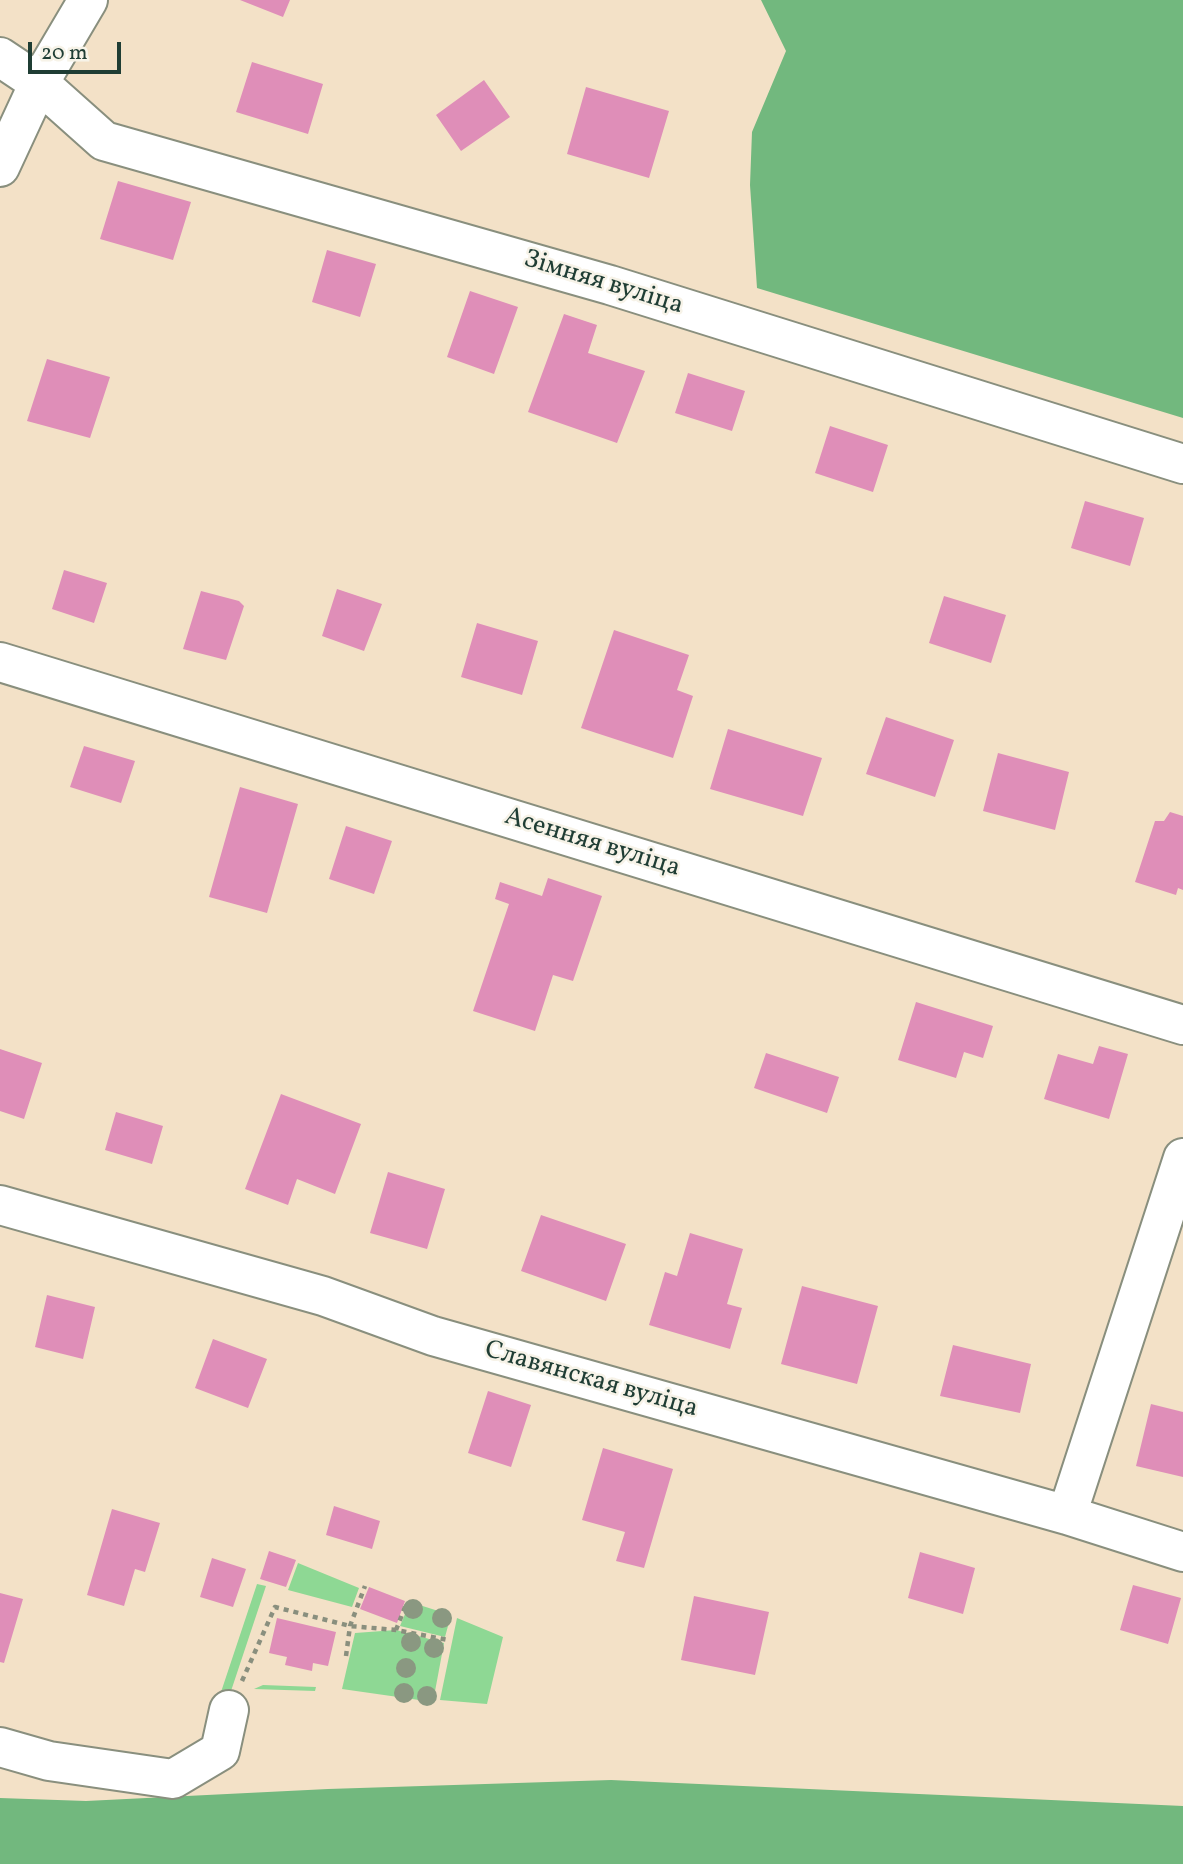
<!DOCTYPE html>
<meta charset="utf-8">
<style>
body{margin:0}
#map{position:relative;width:1183px;height:1864px;overflow:hidden;background:#f3e1c7;font-family:Vollkorn,serif}
canvas{display:block}
.scale{position:absolute;left:28px;top:42px;width:93px;height:32px;box-sizing:border-box;border:4px solid #1f3d34;border-top:0;padding-left:9px;font-size:21px;line-height:24px;white-space:nowrap;color:#1f3d34;-webkit-text-stroke:5px #f7f3e8;paint-order:stroke}
</style>
<div id="map">
<canvas width="1183" height="1864"></canvas>
<div class="scale">20 m</div>
</div>
<script>
const ctx = document.querySelector('canvas').getContext('2d');
ctx.lineJoin = 'round';
function paint(path, color) {
  ctx.fillStyle = color;
  ctx.fill(path, 'evenodd');
}
function trace(path, color, width, dash) {
  ctx.strokeStyle = color;
  ctx.lineWidth = width;
  ctx.lineCap = dash ? 'butt' : 'round';
  ctx.setLineDash(dash || []);
  ctx.stroke(path);
}
function label(font, color, halo, rows, align = 'center') {
  ctx.font = font + ' Vollkorn,serif';
  ctx.lineWidth = 5;
  ctx.setLineDash([]);
  ctx.textBaseline = 'middle';
  ctx.strokeStyle = halo;
  ctx.fillStyle = color;
  for (const [text, x, y, turn = 0] of rows) {
    ctx.save();
    ctx.translate(x, y);
    ctx.rotate((+turn || 0) * Math.PI / 180);
    ctx.textAlign = isNaN(turn) ? turn : align;
    if (halo) ctx.strokeText(text, 0, 0);
    ctx.fillText(text, 0, 0);
    ctx.restore();
  }
}
paint(new Path2D(`
 M298 1563 359 1588 352 1607 288 1590Z
 M257 1584 266 1586 230 1694 220 1695Z
 M410 1602 451 1615 445 1637 400 1626Z
 M457 1618 503 1637 487 1704 440 1700Z
 M396 1630 444 1643 433 1702 342 1689 355 1633Z
 M263 1685 316 1687 315 1691 254 1689Z`), '#8ed894');
paint(new Path2D(`
 M761 0H1183V418L757 288 750 185 752 132 786 51Z
 M611 1780 1183 1806V1864H0V1798L86 1801 328 1789Z`), '#72b87e');
paint(new Path2D(`
 M240 0H290L283 17Z
 M252 62 323 84 308 134 236 112Z
 M484 80 510 117 461 151 436 115Z
 M586 87 669 111 649 178 567 154Z
 M118 181 191 202 173 260 100 239Z
 M327 250 376 264 360 317 312 302Z
 M470 291 518 307 494 374 447 357Z
 M564 314 597 325 588 353 645 371 617 443 528 412Z
 M47 359 110 377 90 438 27 421Z
 M688 373 745 391 732 431 675 413Z
 M830 426 888 445 873 492 815 473Z
 M1085 501 1144 518 1130 566 1071 548Z
 M64 570 107 583 94 623 52 609Z
 M337 589 382 604 364 651 322 636Z
 M201 591 239 601 244 606 226 660 183 649Z
 M944 596 1006 615 991 663 929 643Z
 M477 623 538 641 522 695 461 677Z
 M614 630 689 655 677 690 693 696 673 758 581 728Z
 M886 717 954 740 935 797 866 774Z
 M728 729 822 758 803 816 710 789Z
 M84 746 135 761 121 803 70 787Z
 M998 753 1069 772 1055 830 983 811Z
 M240 787 298 804 267 913 209 897Z
 M1170 812 1183 816V890L1178 888 1176 895 1135 882 1155 821H1164Z
 M346 826 392 841 374 894 329 879Z
 M548 878 602 896 573 981 553 975 535 1031 473 1011 509 904 495 899 500 882 542 896Z
 M916 1002 993 1026 983 1058 964 1052 956 1078 898 1060Z
 M1099 1046 1128 1054 1109 1119 1044 1099 1058 1054 1093 1064Z
 M0 1049 42 1063 24 1119 0 1111Z
 M766 1053 839 1077 827 1113 754 1088Z
 M281 1094 361 1124 335 1194 297 1179 288 1205 245 1189Z
 M116 1112 163 1126 152 1164 105 1150Z
 M388 1172 445 1189 427 1249 370 1233Z
 M541 1215 626 1244 606 1301 521 1271Z
 M690 1233 743 1249 727 1304 742 1308 730 1349 649 1325 665 1272 677 1276Z
 M802 1286 878 1306 857 1384 781 1364Z
 M47 1295 95 1307 83 1359 35 1347Z
 M213 1339 267 1359 248 1408 195 1388Z
 M953 1345 1031 1364 1020 1413 940 1396Z
 M488 1391 531 1405 511 1467 468 1453Z
 M1151 1404 1183 1412V1477L1136 1466Z
 M603 1448 673 1469 644 1568 616 1561 625 1532 582 1520Z
 M334 1506 380 1521 372 1549 326 1535Z
 M112 1509 160 1523 145 1572 135 1569 124 1606 87 1595Z
 M269 1551 296 1560 286 1587 260 1579Z
 M920 1552 975 1568 963 1614 908 1598Z
 M212 1558 246 1569 233 1607 200 1597Z
 M1133 1585 1181 1598 1168 1644 1120 1630Z
 M369 1587 405 1601 397 1623 360 1609Z
 M0 1593 23 1599 4 1663 0 1662Z
 M694 1596 769 1612 755 1675 681 1660Z
 M277 1618 336 1632 328 1666 313 1663 312 1671 285 1665 287 1657 269 1653Z`), '#df8eb8');
const minor = new Path2D(`
 M0 57 39 83 104 141 610 285 1183 464
 M0 167 39 83 88 0
 M0 662 1183 1025
 M0 1205 323 1296 433 1336 1067 1515 1183 1552
 M1067 1515 1183 1158
 M0 1747 49 1761 173 1779 220 1751 229 1710`);
trace(minor, '#898f7e', 42);
trace(new Path2D(`
 M396 1630 407 1602
 M346 1656 350 1626 365 1586
 M242 1681 275 1607 350 1626 396 1630 448 1640`), '#898f7e', 4.5, [5, 5]);
trace(minor, '#fff', 38);
ctx.fillStyle = '#8a9881';
for (const [x, y] of [
 [413,1609],
 [442,1618],
 [411,1642],
 [434,1648],
 [406,1668],
 [404,1693],
 [427,1696]
]) {
  ctx.beginPath();
  ctx.arc(x, y, 10, 0, 2 * Math.PI);
  ctx.fill();
}
label('26px', '#1f3d34', '#f7f3e8', [
 ["Зімняя вуліца",603,284,17],
 ["Асенняя вуліца",592,844,17],
 ["Славянская вуліца",591,1381,16]
]);
</script>
